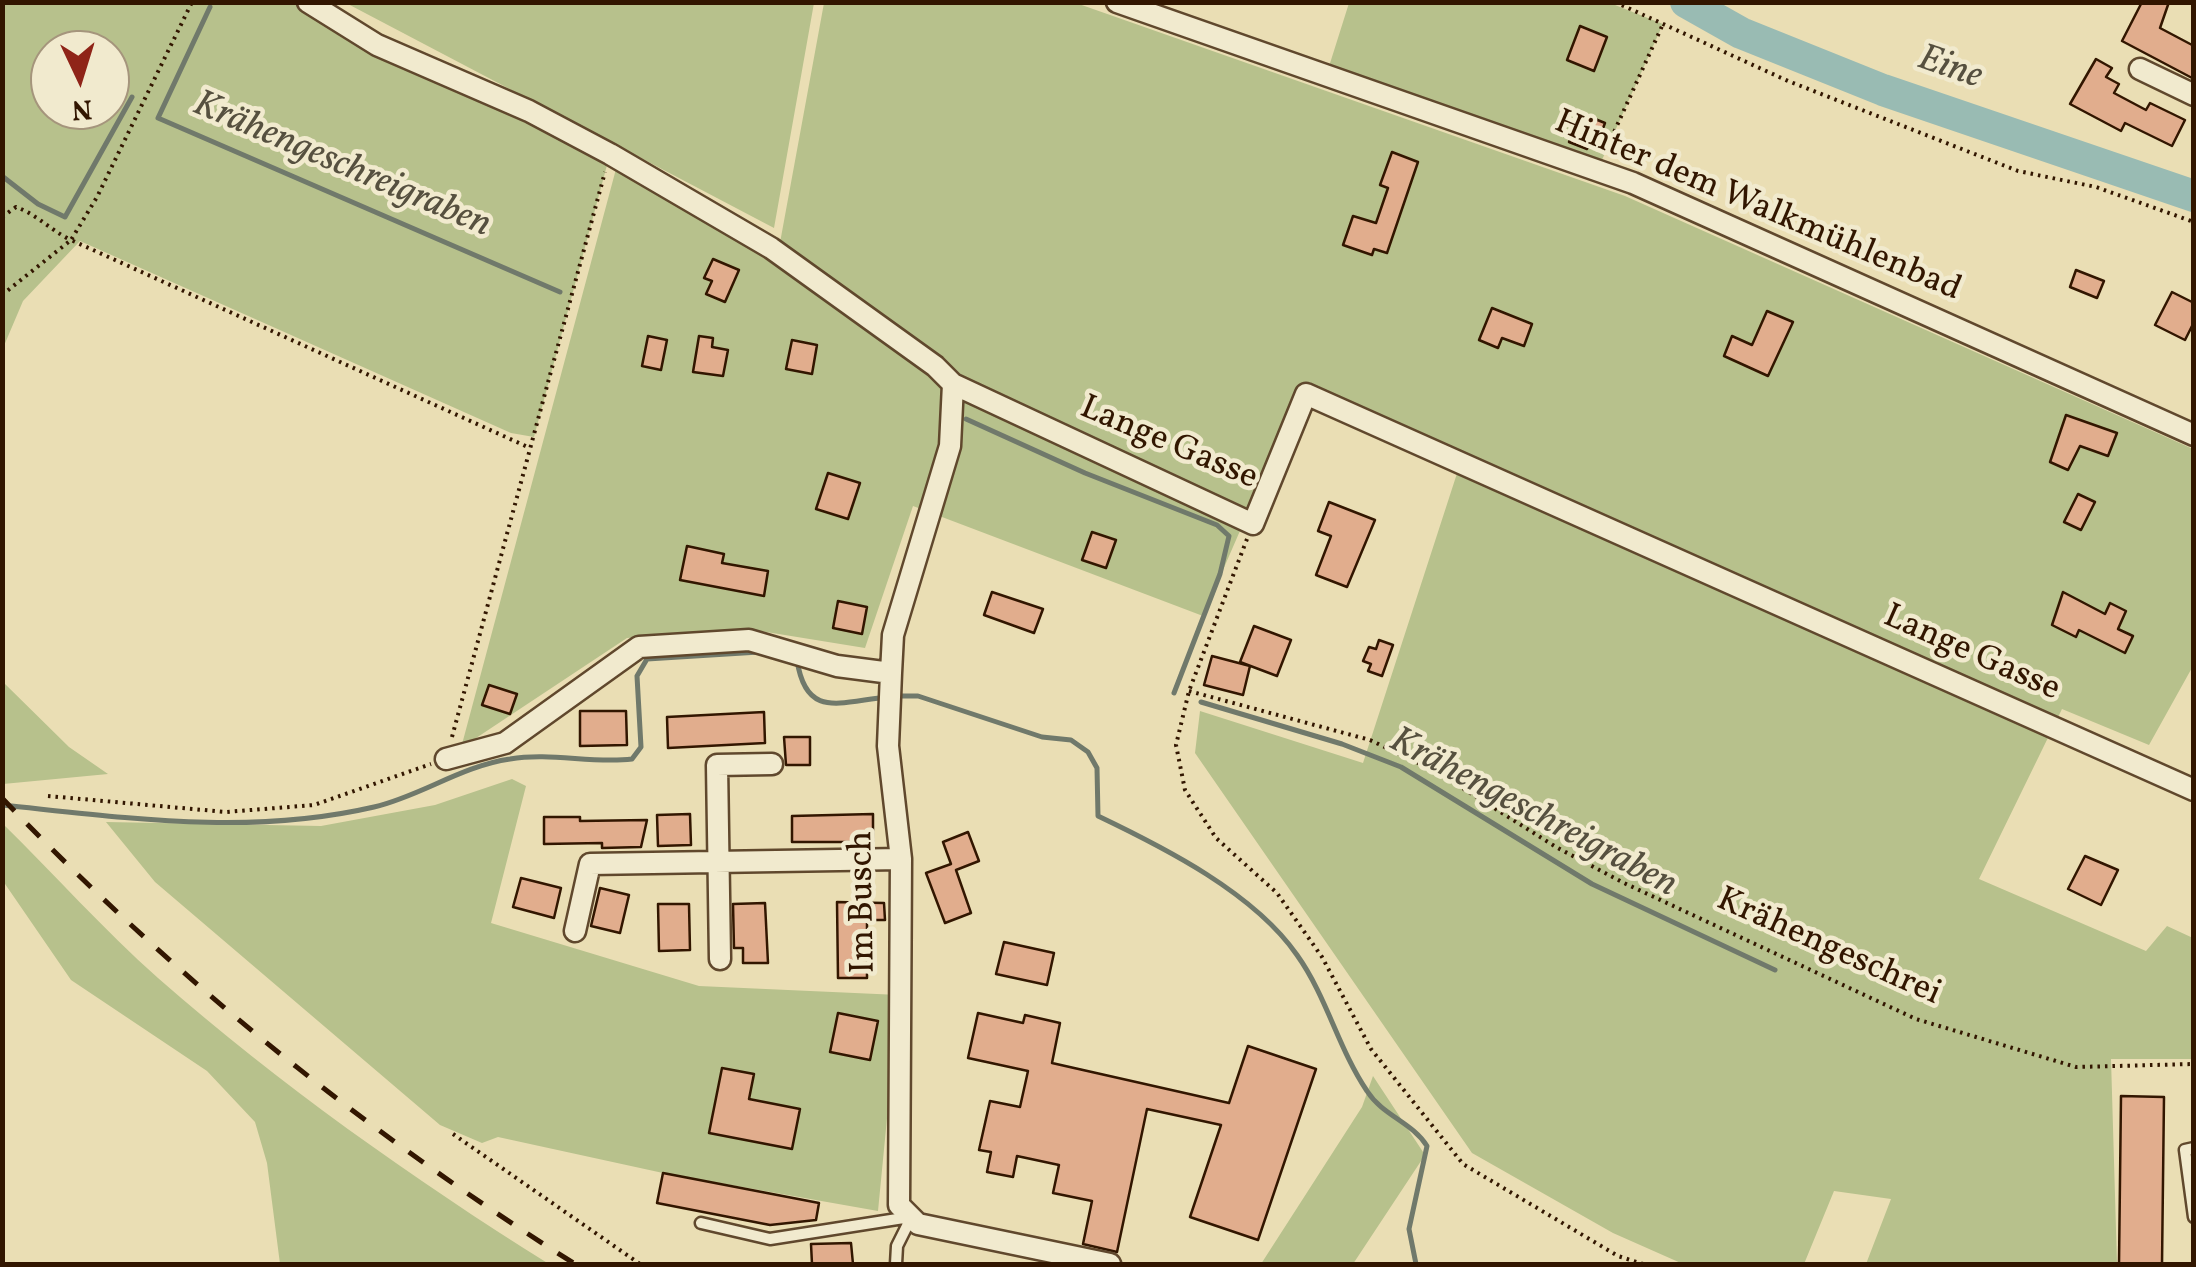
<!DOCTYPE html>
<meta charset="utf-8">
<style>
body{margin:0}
#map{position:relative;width:2196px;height:1267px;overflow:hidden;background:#eadeb4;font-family:Vollkorn,serif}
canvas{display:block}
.frame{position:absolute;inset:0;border:5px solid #321600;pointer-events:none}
.north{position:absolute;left:30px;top:30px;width:100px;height:100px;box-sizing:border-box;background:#f1eace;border:2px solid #a5957c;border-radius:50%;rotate:176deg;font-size:28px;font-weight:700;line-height:40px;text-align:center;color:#321600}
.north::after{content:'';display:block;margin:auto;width:35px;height:45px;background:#8f2418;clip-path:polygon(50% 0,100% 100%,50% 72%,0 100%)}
</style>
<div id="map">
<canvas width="2196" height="1267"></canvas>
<div class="frame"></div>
<div class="north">N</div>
</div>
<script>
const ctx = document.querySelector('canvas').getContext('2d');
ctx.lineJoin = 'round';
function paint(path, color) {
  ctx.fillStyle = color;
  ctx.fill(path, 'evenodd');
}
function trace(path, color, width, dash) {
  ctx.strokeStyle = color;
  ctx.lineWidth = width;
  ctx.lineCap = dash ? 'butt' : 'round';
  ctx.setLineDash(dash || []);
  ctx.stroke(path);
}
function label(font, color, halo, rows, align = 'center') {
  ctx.font = font + ' Vollkorn,serif';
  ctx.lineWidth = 9;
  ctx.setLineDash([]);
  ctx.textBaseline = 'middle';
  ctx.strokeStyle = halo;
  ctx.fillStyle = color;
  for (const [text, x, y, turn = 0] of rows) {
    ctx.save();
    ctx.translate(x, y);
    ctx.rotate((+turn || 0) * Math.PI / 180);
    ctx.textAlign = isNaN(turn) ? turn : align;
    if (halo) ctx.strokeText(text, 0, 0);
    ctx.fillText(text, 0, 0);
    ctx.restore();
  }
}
paint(new Path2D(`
 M2 3H308L610 154 534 437 511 433 80 241 23 301 3 348ZM50 50H110V110H50Z
 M346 3H814L774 228Z
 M824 3H1076L1625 196 2193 449V666L2149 745 2062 709 1979 879 2146 951 2167 926 2193 938V1059H2111L2117 1264H1866L1891 1199 1834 1191 1804 1264H1683L1613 1233 1472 1153 1195 753 1200 711 1363 763 1462 458 1302 388 1203 616 913 506 865 648 754 630 627 638 461 748 616 169 777 259Z
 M1349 3H1610L1663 24 1597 171 1326 76Z
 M3 682 69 747 108 774 3 784Z
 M512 779 526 786 491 923 699 986 899 995 878 1211 663 1173 498 1137 482 1143 440 1125 155 882 106 822 321 826 435 805Z
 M2 823C54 874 104 930 158 978 279 1084 413 1179 549 1264H280L267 1163 255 1122 207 1071 71 980 3 881Z
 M1373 1076 1425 1155 1353 1264H1261L1362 1107Z`), '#b7c18c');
trace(new Path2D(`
 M210 7 158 118 560 292
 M2 176 38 204 65 217 132 97
 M966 419 1085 473 1217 525 1229 536 1220 574 1174 693
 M797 660C806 719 839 702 887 697
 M898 696H918L1042 737 1071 740 1088 752 1097 768 1098 816C1165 848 1254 893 1297 955 1327 997 1338 1048 1367 1091 1383 1116 1412 1122 1427 1146L1409 1229 1416 1264
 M1201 702 1342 744 1401 767 1592 884 1775 970
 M2 805C128 818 249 836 374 807 421 796 461 766 510 759 551 752 592 764 632 759L641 747 637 676 647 659 759 652`), '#70796b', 5);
trace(new Path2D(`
 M1686 2 1741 33 1883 90 2194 196`), '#99bbb3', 32);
const building = new Path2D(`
 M2142 2H2169L2160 28 2194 46V79L2122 41Z
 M1580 26 1607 37 1594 71 1567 60Z
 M2096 59 2112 68 2106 77 2119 84 2114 93 2146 110 2150 103 2185 120 2172 146 2125 123 2121 131 2070 104Z
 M1580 113 1605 123 1596 147 1589 145 1587 149 1569 142Z
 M1392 152 1418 162 1387 253 1374 249 1372 255 1343 245 1353 216 1376 223 1388 188 1380 185Z
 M713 259 739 270 725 302 706 294 712 281 704 278Z
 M2076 270 2104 281 2097 298 2070 287Z
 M2172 292 2194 303V322L2185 340 2155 325Z
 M1492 308 1532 324 1524 346 1502 338 1498 348 1479 340Z
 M1767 311 1793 322 1768 376 1724 356 1732 336 1752 345Z
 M648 336 667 340 661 370 642 366Z
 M699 336 713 338 712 347 728 350 723 376 693 372Z
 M792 340 817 345 812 374 786 369Z
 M2066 415 2117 433 2108 456 2080 446 2068 470 2050 462Z
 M828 473 860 483 848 519 816 509Z
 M2078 494 2095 502 2081 530 2064 522Z
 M1329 502 1375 520 1347 587 1316 575 1331 536 1318 531Z
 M1092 532 1116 540 1106 568 1082 560Z
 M687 546 724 554 722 563 768 571 764 596 680 580Z
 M992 592 1043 609 1034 633 984 615Z
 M2063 592 2105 614 2110 603 2126 611 2118 629 2133 636 2125 653 2079 630 2076 637 2052 625Z
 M838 601 867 607 862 634 833 628Z
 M1254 626 1291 640 1277 676 1240 662Z
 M1379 640 1393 645 1382 676 1368 671 1371 664 1363 661 1369 647 1376 649Z
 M1212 656 1250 666 1243 695 1204 685Z
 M489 685 517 694 510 714 482 705Z
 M580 711H626L627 745 580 746Z
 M764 712 765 743 668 748 667 717Z
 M784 737H810V765H786Z
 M690 814 691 845 658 846 657 815Z
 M873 814V842H792V816Z
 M544 817H580V821L647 820 641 847 602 848V843L544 844Z
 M968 832 979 861 956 870 971 913 945 923 926 873 951 864 943 842Z
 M2085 856 2118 870 2101 905 2068 889Z
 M521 878 561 888 554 918 513 907Z
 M600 888 629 895 620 933 591 926Z
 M837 902 884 903 885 920H867V978H838Z
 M765 903 768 963H743V948H734L733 904Z
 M658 904H689L690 950 659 951Z
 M1004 942 1054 953 1047 985 996 974Z
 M838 1013 878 1021 870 1060 830 1052Z
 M978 1013 1023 1023 1025 1015 1060 1023 1052 1063 1229 1103 1248 1046 1316 1069 1258 1240 1190 1217 1221 1125 1147 1109 1117 1252 1083 1244 1092 1201 1053 1193 1059 1165 1017 1156 1013 1177 987 1172 991 1152 979 1150 990 1101 1020 1107 1028 1071 968 1058Z
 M722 1068 754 1074 749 1099 800 1109 792 1149 709 1133Z
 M2121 1096 2164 1097 2162 1264H2119Z
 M663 1173 819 1203 816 1220 770 1225 657 1203Z
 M851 1243 853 1264H812L811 1244Z`);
paint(building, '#e1ad8d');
trace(building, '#321600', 2.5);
const service = new Path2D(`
 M2194 1148 2185 1150 2194 1217
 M701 1223 770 1239 910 1217
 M896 1264 897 1246 911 1218`);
const minor = new Path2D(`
 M308 2 377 45 529 111 610 154 771 248 935 366 953 384 1253 524 1306 394 2194 790
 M1117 2 1633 183 2194 435
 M2140 69 2194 95
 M953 384 950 446 893 635 891 673 888 746 901 859 899 1205 918 1224 1110 1264
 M446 759 505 743 639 647 749 640 837 666 891 673
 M575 931 590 864 901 859
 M720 959 717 765 772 764`);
trace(service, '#60482d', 15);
trace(minor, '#60482d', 25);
trace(new Path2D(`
 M1615 2 1788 81 2018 171 2096 187 2194 222
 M1605 152 1663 24
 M2 217 16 207C38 215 50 230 71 240L97 197 192 2
 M2 295 71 240 530 448
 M1247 539 1189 691 1176 745 1185 790 1216 838 1277 893 1322 957 1371 1049 1463 1164 1618 1256 1643 1264
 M1189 691 1370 740 1437 772 1556 847 1624 883 1916 1019 2076 1067 2194 1064
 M452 737 605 172
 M48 796 226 812 314 805 431 764
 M453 1134 640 1264`), '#321600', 4, [2.5, 5]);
trace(service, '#f1eace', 10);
trace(minor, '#f1eace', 20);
trace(new Path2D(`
 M2 798C174 978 365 1132 575 1264`), '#321600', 5, [18, 18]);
label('35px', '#321600', '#f1eace', [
 ["Hinter dem Walkmühlenbad",1757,208,23],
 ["Lange Gasse",1168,445,23],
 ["Lange Gasse",1971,655,24],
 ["Im Busch",865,902,-91],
 ["Krähengeschrei",1828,949,24]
]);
label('italic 38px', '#56503f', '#f1eace', [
 ["Eine",1949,70,19],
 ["Krähengeschreigraben",341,167,23],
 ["Krähengeschreigraben",1532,815,28]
]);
</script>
